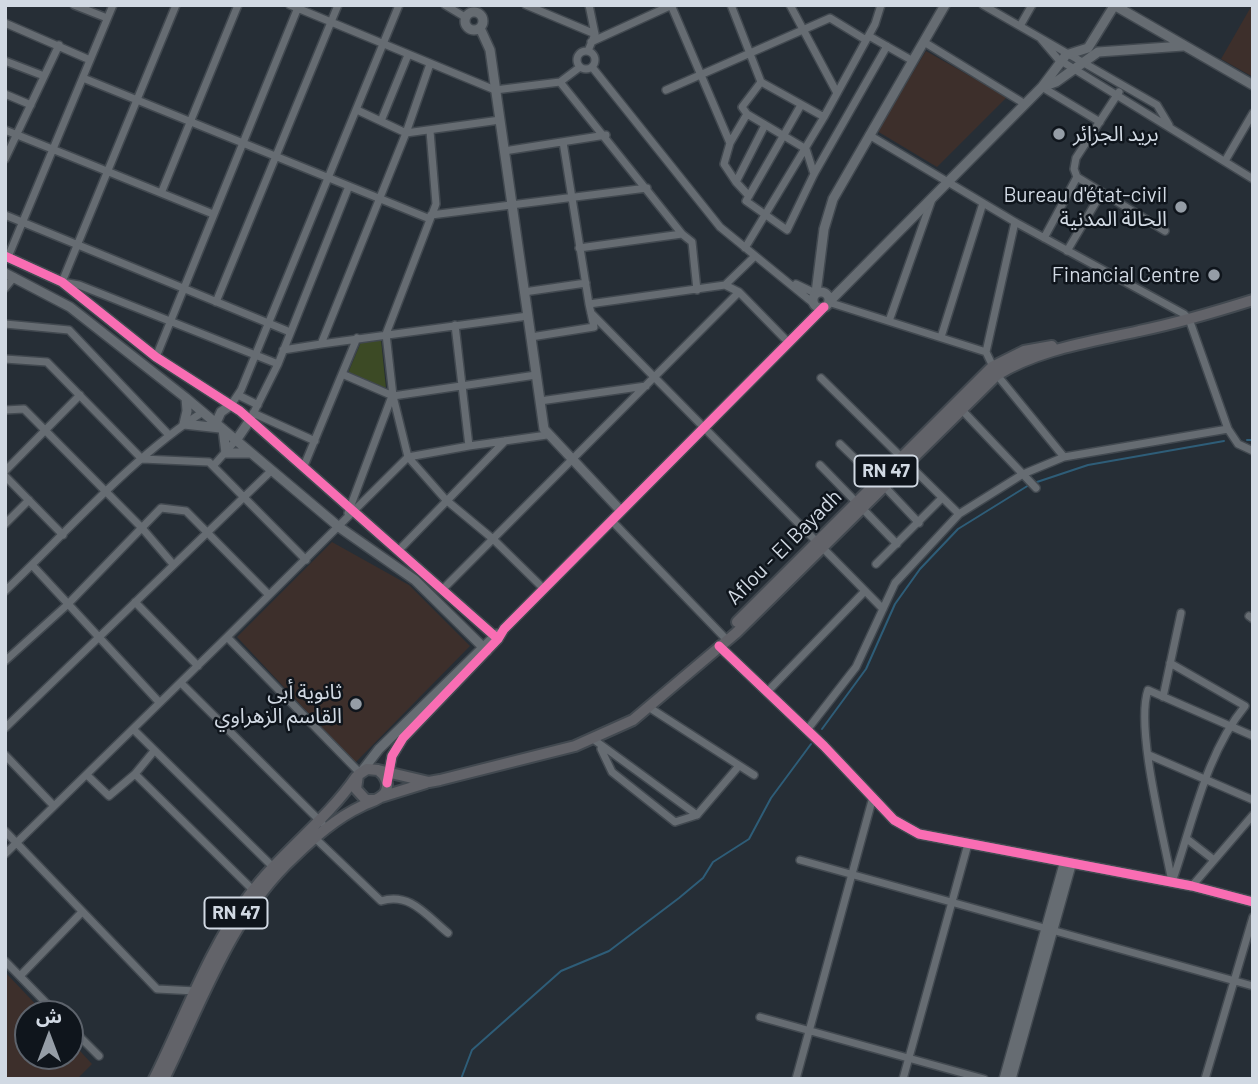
<!DOCTYPE html>
<meta charset="utf-8">
<style>
body{margin:0}
#map{position:relative;width:1258px;height:1084px;overflow:hidden;background:#262e36;font-family:Barlow,"Noto Sans Arabic",sans-serif}
canvas{display:block}
.frame{position:absolute;inset:0;border:7px solid #d1d9e3;pointer-events:none}
.north{position:absolute;left:14px;top:1000px;width:70px;height:70px;box-sizing:border-box;background:#0f151c;border:2px solid #5d636c;border-radius:50%;rotate:0deg;font-size:19px;font-weight:700;line-height:28px;text-align:center;color:#d1d9e3}
.north::after{content:'';display:block;margin:auto;width:24px;height:32px;background:#959da6;clip-path:polygon(50% 0,100% 100%,50% 72%,0 100%)}
</style>
<div id="map">
<canvas width="1258" height="1084"></canvas>
<div class="frame"></div>
<div class="north">ش</div>
</div>
<script>
const ctx = document.querySelector('canvas').getContext('2d');
ctx.lineJoin = 'round';
function paint(path, color) {
  ctx.fillStyle = color;
  ctx.fill(path, 'evenodd');
}
function trace(path, color, width, dash) {
  ctx.strokeStyle = color;
  ctx.lineWidth = width;
  ctx.lineCap = dash ? 'butt' : 'round';
  ctx.setLineDash(dash || []);
  ctx.stroke(path);
}
function label(font, color, halo, rows, align = 'center') {
  ctx.font = font + ' Barlow,"Noto Sans Arabic",sans-serif';
  ctx.lineWidth = 5;
  ctx.setLineDash([]);
  ctx.textBaseline = 'middle';
  ctx.strokeStyle = halo;
  ctx.fillStyle = color;
  for (const [text, x, y, turn = 0] of rows) {
    ctx.save();
    ctx.translate(x, y);
    ctx.rotate((+turn || 0) * Math.PI / 180);
    ctx.textAlign = isNaN(turn) ? turn : align;
    if (halo) ctx.strokeText(text, 0, 0);
    ctx.fillText(text, 0, 0);
    ctx.restore();
  }
}
paint(new Path2D(`
 M1252 5H1253V77L1221 59Z
 M926 51 1007 97 937 167 877 131Z
 M332 542 409 585 470 646 355 763 237 637Z
 M5 972 45 1014H28V1056H70V1040L92 1064 77 1079H5Z`), '#3d2f2b');
paint(new Path2D(`
 M381 340 386 388 348 373 361 342Z`), '#3c4a25');
trace(new Path2D(`
 M1247 440H1253
 M1034 483 1088 465 1224 441
 M822 729 866 669 895 604 920 569 958 529 1029 485
 M461 1079 472 1050 561 971 609 951 679 898 703 878 713 862 749 839 771 798 811 744`), '#2e5d78', 2);
const minor = new Path2D(`
 M74 5 107 18
 M176 5 62 282 79 285 278 364
 M290 5 495 90 560 82 580 67
 M445 5 465 17
 M526 5 595 34 588 51
 M589 5 595 34
 M671 5 730 143 747 114 742 107 761 82
 M731 5 761 82 824 117 745 248
 M790 5 837 93
 M983 5 1157 105 1169 125
 M5 23 90 60
 M1020 26 1032 5
 M869 36 913 61
 M1041 39 1058 59 1253 179
 M591 42 672 5
 M924 42 1025 104
 M577 60a9 9 0 1 1 18 0a9 9 0 1 1-18 0Z
 M5 61 44 76
 M592 67 720 227 813 303
 M83 78 430 219
 M560 82 682 234 692 242 697 290
 M1042 87 1100 122
 M666 90 830 18 866 40
 M1119 92 1076 158 1074 169 1077 177 1165 231
 M5 94 31 105
 M801 105 746 201 787 230 814 174 887 46
 M357 110 406 133 430 64
 M747 114 806 149 814 174
 M824 117 875 24 881 5
 M500 120 406 133 321 344 528 316
 M381 121 408 55
 M5 130 213 214
 M430 131 436 204 386 334 393 396 408 457 446 500 493 539 544 589
 M869 135 1015 222 1184 314 1189 319 1228 429 1238 444 1253 451
 M563 142 589 304
 M730 143 724 164 736 182
 M504 151 606 135
 M5 159 59 45
 M1225 161 1253 113
 M162 191 238 5
 M749 196 736 182 765 125
 M5 215 290 332
 M431 215 647 188
 M1044 238 1077 177
 M579 248 682 234
 M1067 251 1102 192
 M8 257 113 5
 M796 284 815 293
 M5 288 14 277
 M524 292 586 283
 M739 292 788 342
 M216 302 338 5
 M828 302 986 352 997 375 1064 457
 M591 313 883 609
 M889 321 932 199
 M5 324 69 330 169 435
 M455 325 469 446 547 435
 M531 337 594 327 589 304 725 285 754 257
 M941 337 983 203
 M357 338 342 374 393 396 536 375
 M283 350 321 344
 M986 352 1015 222
 M156 357 299 5
 M5 359 47 362 142 459 209 462 306 560
 M821 378 959 514
 M238 395 258 405
 M540 401 646 386
 M231 405 241 390 399 5
 M961 409 1036 488
 M5 410 24 409 142 528 172 563
 M253 413 315 441
 M250 420 278 364 349 186
 M840 444 877 480
 M214 465 237 439
 M820 465 897 544
 M304 466 342 374
 M5 471 80 395
 M5 476 63 535
 M884 486 919 523
 M348 513 392 396
 M612 521 726 639
 M5 524 29 500
 M399 550 505 441
 M876 564 942 498
 M32 565 159 702
 M443 589 739 292 725 285
 M5 591C65 534 134 455 203 412
 M135 602 198 666
 M1249 616 1253 619
 M227 637 408 457 469 446
 M5 661 67 605 161 508 186 511 269 595
 M1170 663 1245 706C1205 755 1193 823 1172 882
 M181 683 322 823
 M767 692 865 591
 M1163 697 1181 613
 M650 708 754 775
 M5 728 272 470
 M133 729 273 867
 M807 730 856 667 895 583 959 514 1023 474 1064 457 1228 429
 M593 739 697 815 738 767
 M601 749 612 772 675 822 697 815
 M5 755 53 805
 M1149 755 1253 800
 M135 774 253 890
 M88 776 109 796 135 774 154 751
 M5 831 157 989 196 991
 M315 838 381 901C410 892 426 915 448 933
 M1187 839 1214 860
 M5 854 227 637 360 773
 M800 860 1253 986
 M1172 882C1164 838 1135 728 1148 690L1253 736
 M1192 886 1253 815
 M5 961 57 1014
 M20 976 81 913
 M760 1017 984 1079
 M70 1027 99 1056
 M796 1079 873 797
 M903 1079 968 844
 M1205 1079 1253 917`);
const tertiary = new Path2D(`
 M1114 5 1253 85
 M465 21a9 9 0 1 1 18 0a9 9 0 1 1-18 0Z
 M480 28 490 50 544 429 621 511
 M1042 87 1056 82 1098 52 1183 46
 M5 256 62 282 156 357 240 411 498 639
 M5 273 70 307 186 398 339 527 415 580 487 651
 M813 300a8 8 0 1 1 16 0a8 8 0 1 1-16 0Z
 M816 293 824 229 833 199 945 5
 M829 302 1042 87 1066 55 1088 48 1114 6
 M186 398 187 411 184 424 220 428
 M216 423 221 412 231 405
 M223 429 226 453H251
 M237 439 250 420
 M719 646 824 746 894 820 919 834 1192 886 1253 902
 M362 771 379 749 497 634
 M388 778 392 756 403 738 498 639 504 629 824 307
 M1004 1079 1064 864
 M1011 1079 1071 865`);
const primary = new Path2D(`
 M737 622 992 367 1024 351 1052 346
 M378 770 429 782 440 780 575 746 633 720 736 633 997 375C1039 349 1091 342 1139 331 1178 323 1215 312 1253 300
 M381 797 426 783
 M154 1079C182 1023 211 945 248 897 280 853 325 822 356 777
 M164 1079C201 1004 231 915 294 857 314 838 336 818 362 806 369 802 380 800 385 793 390 784 385 775 378 770L367 769 358 775 356 789 366 800H375`);
trace(minor, '#424950', 10);
trace(tertiary, '#424950', 12);
trace(primary, '#424950', 14);
trace(minor, '#666c72', 7);
trace(tertiary, '#666c72', 9);
trace(primary, '#626369', 10);
trace(new Path2D(`
 M5 256 62 282 156 357 240 411 498 639
 M719 646 824 746 894 820 919 834 1192 886 1253 902
 M387 783 392 756 403 738 498 639 504 629 824 307`), '#f96db3', 9);
for (const [x, y, r, color] of [
 [1059,134,7,"#959da6"],
 [1181,207,7,"#959da6"],
 [1214,275,7,"#959da6"],
 [356,704,7,"#959da6"]
]) {
  const dot = new Path2D();
  dot.arc(x, y, r, 0, 2 * Math.PI);
  ctx.fillStyle = color;
  ctx.fill(dot);
  trace(dot, '#0f151c', 2.5);
}
for (const [x, y, w] of [
 [886,471,63],
 [236,913,63]
]) {
  const box = new Path2D();
  box.roundRect(x - w / 2, y - 15.5, w, 31, 5);
  ctx.fillStyle = '#0f151c';
  ctx.fill(box);
  trace(box, '#d1d9e3', 2);
}
label('bold 19px', '#d1d9e3', null, [
 ["RN 47",886,471],
 ["RN 47",236,913]
]);
label('21px', '#d1d9e3', '#0f151c', [
 ["بريد الجزائر",1073,134,"left"],
 ["Bureau d'état-civil",1167,195],
 ["الحالة المدنية",1167,219],
 ["Financial Centre",1200,275],
 ["ثانوية أبي",342,692],
 ["القاسم الزهراوي",342,716]
], 'right');
label('21px', '#d1d9e3', '#0f151c', [
 ["Aflou - El Bayadh",784,547,-45]
]);
</script>
